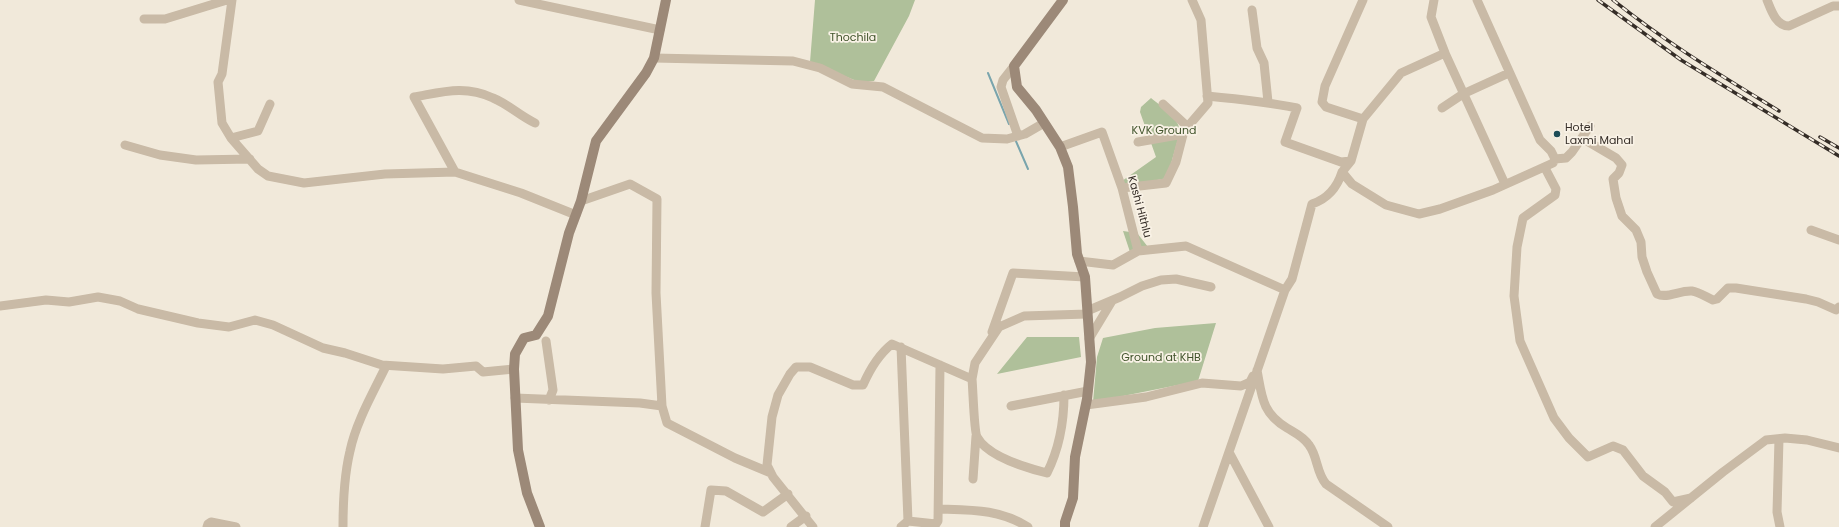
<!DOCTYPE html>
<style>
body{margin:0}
canvas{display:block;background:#f1e9da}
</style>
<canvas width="1839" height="527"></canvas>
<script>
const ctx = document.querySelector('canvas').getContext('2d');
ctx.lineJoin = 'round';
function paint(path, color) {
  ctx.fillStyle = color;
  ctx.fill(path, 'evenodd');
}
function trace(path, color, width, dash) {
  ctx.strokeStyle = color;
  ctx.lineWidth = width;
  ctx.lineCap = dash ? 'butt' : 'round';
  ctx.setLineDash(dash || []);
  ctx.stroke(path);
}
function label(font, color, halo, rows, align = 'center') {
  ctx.font = font + ' Poppins,sans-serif';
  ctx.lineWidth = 3.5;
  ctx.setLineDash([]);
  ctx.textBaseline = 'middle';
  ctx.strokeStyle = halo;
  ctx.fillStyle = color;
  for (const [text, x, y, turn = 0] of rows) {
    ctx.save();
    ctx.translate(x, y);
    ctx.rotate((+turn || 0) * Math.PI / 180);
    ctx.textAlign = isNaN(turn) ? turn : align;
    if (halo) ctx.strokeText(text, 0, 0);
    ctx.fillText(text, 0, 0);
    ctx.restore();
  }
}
paint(new Path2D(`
 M815 0H915L909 16 874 81 859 82 810 62Z
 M1151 98C1162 107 1179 117 1180 132L1167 178 1123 187 1122 181 1156 157 1140 112 1141 107Z
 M1123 231 1137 233 1148 247 1130 252Z
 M1216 323 1198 381 1093 402 1097 357 1103 338 1155 328Z
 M1027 337H1079L1081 357 997 374Z`), '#afc09a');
trace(new Path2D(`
 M988 73 1009 124
 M1015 139 1028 169`), '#7aa5ad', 2);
trace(new Path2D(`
 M232 0 222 74 218 82 222 123 231 138 258 169 268 176 304 183 385 174 455 172 521 193 576 215
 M519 0 660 30
 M1767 0C1771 10 1776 26 1789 26L1833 6H1839
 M1252 10 1257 48 1264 63 1268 102
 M144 19H165L227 0
 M1445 53 1505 184
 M654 58 793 61 820 68 852 84 883 87 982 138 1007 139 1025 134 1044 123
 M1014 66 1003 80 1001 87 1018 136
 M1207 96C1238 99 1267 102 1297 108L1285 142 1341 162 1351 161 1342 172
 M1163 104 1188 127
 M1442 108 1463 94 1509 73
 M1363 119 1326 107 1322 102 1325 86 1363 0
 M231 138 258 131 270 104
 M1582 138 1616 158 1622 165 1619 173 1613 179 1616 198 1622 216 1636 230 1641 242 1642 257 1647 272 1657 294C1667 299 1680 290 1692 291 1699 292 1706 297 1713 300L1717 299 1728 288H1736L1806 299 1818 302 1836 310 1839 307
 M1138 142 1178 135 1184 131
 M125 145 160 155 196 160 250 159
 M1060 147 1102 132 1122 188 1138 251 1186 246 1285 290
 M1555 159 1566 158 1572 152 1590 126
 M1351 161 1363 119 1401 73 1445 53 1431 17 1434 0
 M1545 168 1556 189 1555 195 1523 218 1517 247 1514 296 1520 341 1554 418 1569 438 1588 457 1613 446 1623 450 1643 476 1665 492 1673 502 1691 498
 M455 172 414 97C443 92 465 85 493 98 508 104 520 116 535 123
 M1122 188 1166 183 1176 162 1184 131 1208 103 1201 20 1192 0
 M581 201 630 184 657 199 656 293 662 406
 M1811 230 1839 240
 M1079 261 1113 265 1138 251
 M0 306 46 300 69 302 98 297 120 301 138 309 198 323 229 327 255 320 273 325 323 348 345 353 382 365 443 369 476 366 483 372 514 369
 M1087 311 1120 297 1142 286 1161 280 1176 279 1211 287
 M992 332 1013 273 1085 277
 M1089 339 1112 301
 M546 341 553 390 549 400
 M901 347 908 521
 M1257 370C1262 397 1262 413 1287 428 1295 433 1303 436 1309 445 1318 457 1316 472 1326 484L1388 527
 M972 379C973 389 974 431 977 437 988 457 1027 468 1047 473 1059 449 1064 423 1064 395
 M515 398 640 403 662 406 667 423 735 458 771 473
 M1086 405 1146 397 1202 383 1241 386 1250 382 1253 376
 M1011 406 1088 391
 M1779 439 1777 512 1780 527
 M1229 452 1269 527
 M973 479 976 436
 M939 509C972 510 999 509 1028 527
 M207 527 208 524 211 522 236 527
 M343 527C343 502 344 476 350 451 356 422 373 393 386 366
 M705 527 711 490 726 491 763 512 788 494
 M791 527 806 516
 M813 527 773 477 767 465 772 417 778 395 790 374 796 367H810L853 385H863C870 369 878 355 892 344L972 379 975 363 999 327 1024 316 1087 314
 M901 527 908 521 936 524 938 521 940 365
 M1203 527C1230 448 1258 369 1285 290L1292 279 1312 204C1327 199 1337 188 1342 172L1352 184 1386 205 1419 214 1440 209 1493 190 1553 163 1555 159 1551 151 1540 140 1477 0
 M1655 527 1723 472 1766 440 1785 438 1807 440 1839 448`), '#c9baa6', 9);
trace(new Path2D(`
 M1063 0 1014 66 1017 87 1036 110 1060 147 1068 167 1073 207 1077 254 1085 277 1091 362 1087 399 1075 457 1073 498 1065 522V527
 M540 527 527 493 518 450 514 369 515 354 524 338 536 335 548 316 569 233 581 201 596 141 646 73 654 58 666 0`), '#9c8978', 10);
const rail = new Path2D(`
 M1598 0 1681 60 1839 156
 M1613 0C1665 42 1722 76 1779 111
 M1820 137 1839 148`);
trace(rail, '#352d27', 3.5);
trace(rail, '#f9f2e6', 2, [6]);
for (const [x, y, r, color] of [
 [1557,134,4,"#1d4c56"]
]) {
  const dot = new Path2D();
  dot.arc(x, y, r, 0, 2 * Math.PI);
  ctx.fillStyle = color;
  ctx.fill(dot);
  trace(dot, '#f9f2e6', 1.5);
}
label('11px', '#40532b', '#f9f2e6', [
 ["Thochila",853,38],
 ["KVK Ground",1164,131],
 ["Ground at KHB",1161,358]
]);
label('11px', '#352d27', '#f9f2e6', [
 ["Hotel",1565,128],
 ["Laxmi Mahal",1565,141]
], 'left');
label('11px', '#352d27', '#f9f2e6', [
 ["Kashi Hithlu",1139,207,75]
]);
</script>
